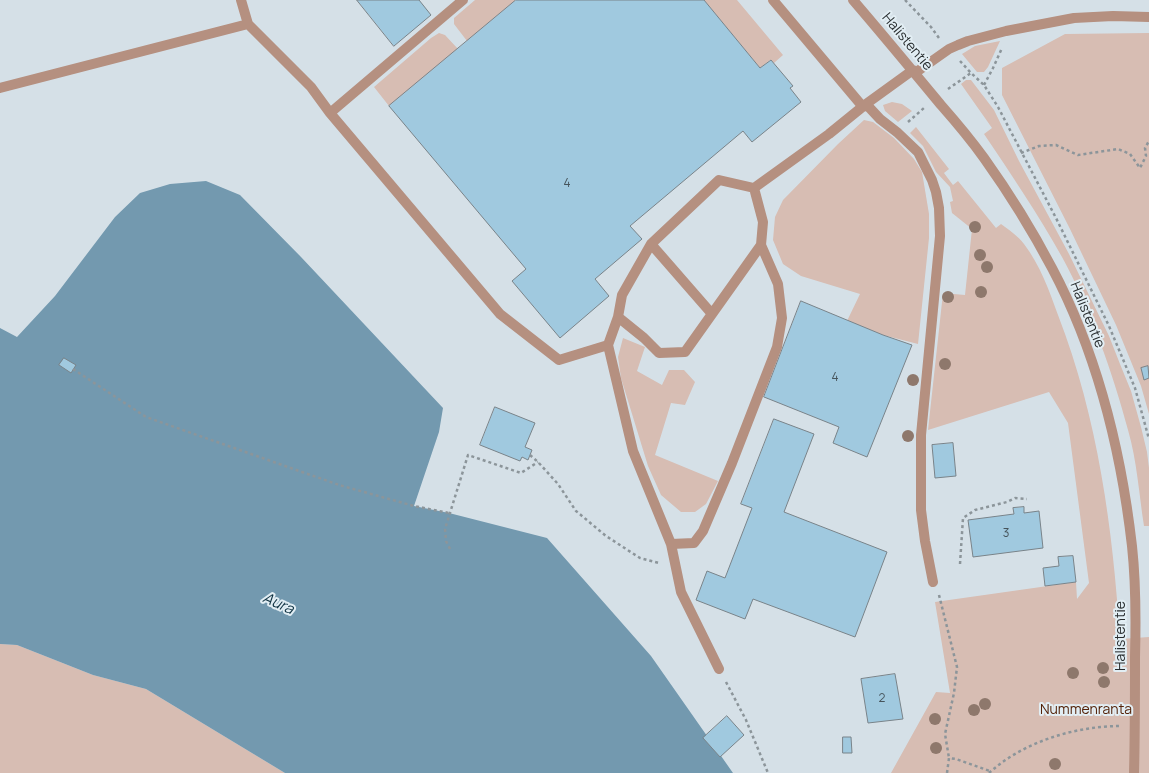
<!DOCTYPE html>
<style>
body{margin:0}
canvas{display:block;background:#d5e0e7}
</style>
<canvas width="1149" height="773"></canvas>
<script>
const ctx = document.querySelector('canvas').getContext('2d');
ctx.lineJoin = 'round';
function paint(path, color) {
  ctx.fillStyle = color;
  ctx.fill(path, 'evenodd');
}
function trace(path, color, width, dash) {
  ctx.strokeStyle = color;
  ctx.lineWidth = width;
  ctx.lineCap = dash ? 'butt' : 'round';
  ctx.setLineDash(dash || []);
  ctx.stroke(path);
}
function label(font, color, halo, rows, align = 'center') {
  ctx.font = font + ' Manrope,sans-serif';
  ctx.lineWidth = 4;
  ctx.setLineDash([]);
  ctx.textBaseline = 'middle';
  ctx.strokeStyle = halo;
  ctx.fillStyle = color;
  for (const [text, x, y, turn = 0] of rows) {
    ctx.save();
    ctx.translate(x, y);
    ctx.rotate((+turn || 0) * Math.PI / 180);
    ctx.textAlign = isNaN(turn) ? turn : align;
    if (halo) ctx.strokeText(text, 0, 0);
    ctx.fillText(text, 0, 0);
    ctx.restore();
  }
}
paint(new Path2D(`
 M475 0H516L467 41 454 24V18Z
 M704 0H737L783 55 774 63 770 60 760 68Z
 M439 33 445 35 458 49 389 106 374 87 431 38Z
 M1149 33V414L1141 386 1116 325 1070 229 1002 95V68L1065 34Z
 M1000 41 988 67 984 72H977L962 54 975 46Z
 M966 80H971L994 110 1019 161 1069 254 1109 336 1120 364 1131 391 1141 427 1147 452 1149 468V526H1144C1139 494 1137 461 1128 430 1113 374 1090 308 1062 257 1038 214 1011 174 984 134L992 128 961 84Z
 M892 102 902 104 912 111 898 122 885 111 883 105Z
 M864 120 873 122 894 138 914 159 922 172 929 214V238L918 344 883 335 847 321 860 294 801 276 783 264 773 240 775 217 783 200 838 144Z
 M916 127 949 169 944 173 953 185 958 181 996 228 1001 224C1009 230 1018 236 1024 244 1040 265 1049 290 1058 315 1098 418 1113 529 1120 639L1149 637V773H891L936 692 950 693 935 602 1076 582 1077 599 1089 583 1068 423 1049 392 928 430 943 293 965 295 972 229 952 213 950 202 953 201 950 187 936 172 923 146 910 133Z
 M623 338 645 347 637 371 662 385 669 370H684L695 382 685 405 671 403 655 455 718 481 706 504 695 512H681L661 495 648 466 621 378 618 357Z
 M0 644 17 645 93 675 146 689 285 773H0Z`), '#d7bdb3');
paint(new Path2D(`
 M206 181 240 195 301 257 443 408 439 432 414 506 449 513 547 538 651 656 733 773H285L146 689 93 675 17 645 0 644V328L17 337 55 296 115 217 140 193 170 184Z`), '#7399af');
const building = new Path2D(`
 M357 0H419L431 15 394 46Z
 M516 0H704L760 68 771 60 793 86 790 88 801 102 752 142 743 131 630 226 642 239 595 279 609 296 560 338 512 281 526 269 389 106Z
 M801 301 883 335 912 345 867 457 833 443 839 427 764 397Z
 M64 358 76 365 71 373 59 365Z
 M1148 366 1149 378 1144 380 1141 368Z
 M495 407 535 423 525 447 532 450 528 460 522 457 520 461 480 445Z
 M774 419 814 434 784 512 887 552 855 637 753 599 745 619 696 600 707 571 725 578 752 508 741 504Z
 M953 443 956 476 935 478 932 445Z
 M1024 507V513L1039 511 1043 548 973 557 968 520 1014 514 1013 508Z
 M1073 556 1076 582 1045 586 1043 568 1059 566 1058 557Z
 M895 674 903 719 868 723 861 679Z
 M727 716 744 735 720 757 703 738Z
 M843 737H851L852 753H843Z`);
paint(building, '#a0c9df');
trace(building, '#798389', 1);
trace(new Path2D(`
 M905 0 931 27 939 38
 M960 61 971 73 984 85 998 107 1056 218 1109 326 1135 388 1149 439
 M984 85 993 68 1002 48
 M948 89 971 73
 M908 122 924 108
 M1021 153 1039 146 1056 145 1078 155 1118 149 1130 154 1140 168 1146 156 1145 148 1149 141
 M73 369 146 417 339 485 414 506 449 513
 M530 455 538 462 558 484 576 511 606 536 640 558 659 563
 M450 549 446 541 445 529 468 455 521 473 538 462
 M960 564 963 518 975 510 1007 502 1015 498 1027 499
 M939 595 957 667 954 693 945 734 949 758
 M726 682 746 720 768 773
 M947 773 949 758 956 759 990 771
 M989 773C1023 742 1075 726 1121 726`), '#8c959a', 2.5, [3, 3]);
trace(new Path2D(`
 M241 0 248 24
 M463 0 330 113 500 314 559 360 608 345
 M773 0 863 107
 M853 0C883 35 912 70 941 105 956 122 971 140 984 158 1009 193 1032 230 1052 268 1097 353 1121 450 1132 546 1136 583 1136 620 1135 657 1135 696 1135 734 1134 773
 M915 73 949 49 958 45 968 41 1006 31 1074 18 1113 16 1149 17
 M0 88 248 24 311 87 330 113
 M866 104 880 119 898 133 918 152 932 180 936 192 939 208 940 236 921 435V510L925 541 933 582
 M651 244 712 314
 M618 317 644 338 659 353 685 352 761 245 763 222 754 188
 M671 544 694 543 703 531 732 463 777 347 782 318 778 284 761 245
 M719 669 681 592 671 544 633 451 608 345 618 317 622 295 651 244 719 180 754 188 829 134 866 104 913 70`), '#b59080', 10);
ctx.fillStyle = '#8e786c';
for (const [x, y] of [
 [975,227],
 [980,255],
 [987,267],
 [981,292],
 [948,297],
 [945,364],
 [913,380],
 [908,436],
 [1103,668],
 [1073,673],
 [1104,682],
 [985,704],
 [974,710],
 [935,719],
 [936,748],
 [1055,764]
]) {
  ctx.beginPath();
  ctx.arc(x, y, 6, 0, 2 * Math.PI);
  ctx.fill();
}
label('12px', '#46545b', null, [
 ["4",567,184],
 ["4",835,378],
 ["3",1006,534],
 ["2",882,699]
]);
label('14px', '#282d2f', '#e2eef4', [
 ["Halistentie",907,42,50],
 ["Halistentie",1087,315,68],
 ["Halistentie",1121,636,-90]
]);
label('14px', '#542208', '#e2eef4', [
 ["Nummenranta",1086,710]
]);
label('italic 15px', '#0f3242', '#e2eef4', [
 ["Aura",278,604,24]
]);
</script>
